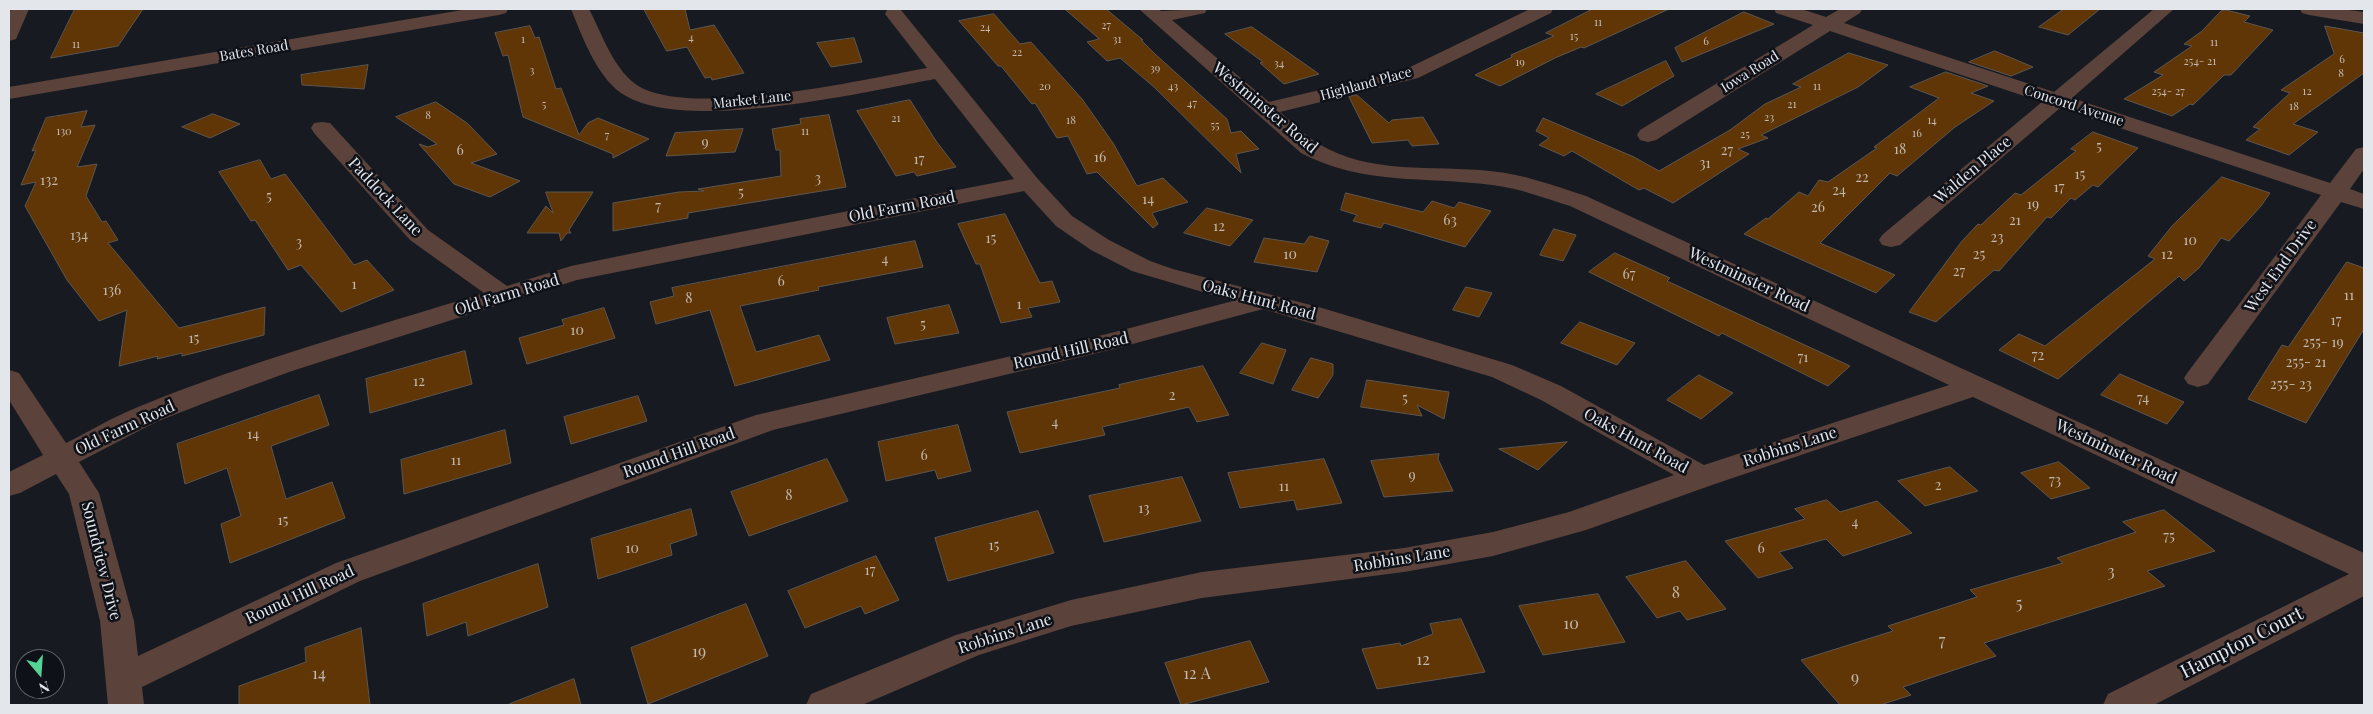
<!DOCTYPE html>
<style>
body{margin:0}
#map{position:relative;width:2373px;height:714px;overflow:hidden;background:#171b21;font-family:"Playfair Display",serif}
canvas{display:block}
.frame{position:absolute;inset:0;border:10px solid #e3e6eb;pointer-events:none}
.north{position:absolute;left:15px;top:649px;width:50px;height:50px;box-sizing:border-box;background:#0e1218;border:1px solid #63676c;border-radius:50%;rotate:162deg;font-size:14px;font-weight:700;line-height:20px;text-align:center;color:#e3e6eb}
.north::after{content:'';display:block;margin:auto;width:18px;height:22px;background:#54d395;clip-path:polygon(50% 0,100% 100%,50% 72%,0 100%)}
</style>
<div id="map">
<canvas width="2373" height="714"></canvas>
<div class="frame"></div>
<div class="north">N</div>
</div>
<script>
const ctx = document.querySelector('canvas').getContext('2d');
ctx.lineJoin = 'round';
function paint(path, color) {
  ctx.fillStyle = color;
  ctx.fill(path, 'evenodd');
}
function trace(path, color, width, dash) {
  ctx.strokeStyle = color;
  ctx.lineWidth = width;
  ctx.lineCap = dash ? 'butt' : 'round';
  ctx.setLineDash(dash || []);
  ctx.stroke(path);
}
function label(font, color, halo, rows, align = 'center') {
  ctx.font = font + ' "Playfair Display",serif';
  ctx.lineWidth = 5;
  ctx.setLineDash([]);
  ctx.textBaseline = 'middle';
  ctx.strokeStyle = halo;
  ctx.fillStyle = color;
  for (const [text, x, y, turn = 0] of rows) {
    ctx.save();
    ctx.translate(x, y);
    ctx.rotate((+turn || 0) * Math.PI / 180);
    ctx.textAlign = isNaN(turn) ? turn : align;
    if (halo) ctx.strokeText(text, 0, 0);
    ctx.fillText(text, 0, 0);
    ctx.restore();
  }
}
const building = new Path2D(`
 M75 9H143L118 46 51 58Z
 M644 9H685L690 30 714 25 744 73 712 80 711 77 705 78 687 47 667 51Z
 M1065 9H1106L1143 40H1141L1155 54 1227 119 1231 133 1241 131 1259 149 1236 154 1241 173 1154 87 1120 58 1107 61 1087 42 1099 39Z
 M1593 9H1669L1584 48 1581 47 1555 58 1500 86 1475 75 1512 57 1511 55 1554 36 1546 33Z
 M2064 9H2100L2068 35 2039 27Z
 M2226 10 2250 16 2244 22 2273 30 2231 75H2224L2193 105 2190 104 2172 116 2124 99 2163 75 2154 72 2192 46 2184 44 2202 31 2221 11Z
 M1744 12 1774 24 1682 62 1675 48Z
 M994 14 1020 44 1031 42 1082 99 1113 143 1137 186 1163 178 1188 202 1152 213 1158 224 1153 228 1097 172 1087 174 1068 136 1057 138 1035 103 1032 104 1001 66H998L959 21Z
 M530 26 535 38 539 37 556 89 561 88 579 135 588 123 598 118 649 139 613 158V154L523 117 508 55 503 56 495 33Z
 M2325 26 2364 33V73L2293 124 2318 132 2289 155 2246 140 2260 129 2253 127 2290 93 2281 90 2334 54Z
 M1252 27 1319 74 1284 84 1260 63 1263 62 1225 34Z
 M854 38 862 62 831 67 817 43Z
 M1995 51 2033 67 2011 76 1969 62Z
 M1849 53 1888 65 1858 87 1761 135 1768 138 1738 149 1749 154 1673 203 1644 188 1639 190 1572 151 1564 156 1539 145 1549 138 1536 131 1543 118 1634 157 1659 171 1730 130 1765 104 1801 87 1793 84Z
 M1666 61 1674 76 1622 106 1596 94Z
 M368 65 364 89 302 85 301 75Z
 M1946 72 1988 86 1971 93 1994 101 1955 127 1897 176 1890 173 1820 243 1895 275 1876 293 1744 234 1766 218 1768 219 1799 192 1808 196 1819 180 1828 182 1877 148 1874 147 1939 98 1910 87Z
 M1357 95 1389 123 1392 120 1423 117 1439 144 1412 146 1408 140 1372 143 1349 97Z
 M910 100 936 141 956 167 917 176 914 172 896 176 857 111Z
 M436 102 467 123 497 154 471 163 520 181 490 197 454 184 419 144 428 147 437 144 396 117Z
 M87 111 81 127 95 125 77 167 97 164 86 196 102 222 106 221 118 240 108 243 179 328 265 307 264 335 182 356V353L157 359 158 356 119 366 127 310 99 321 67 280 25 206 36 182 21 185 36 150 32 151 46 118Z
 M213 114 240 124 210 138 182 127Z
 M829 115 846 187 688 213V218L613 231V203L679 192 704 191 698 189 781 176 780 150H776L772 129 801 124 800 119Z
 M743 129 735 152 666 156 675 133Z
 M2093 132 2138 148 2098 187 2093 185 2075 200 2071 198 2051 218 2047 217 1999 271 1994 270 1936 322 1909 312 1962 241 1978 224 1981 225 2015 193 2021 195 2076 151 2071 149Z
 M260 160 271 179 285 174 354 265 367 260 394 290 341 312 301 265 288 270 255 220 251 221 219 172Z
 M2222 177 2270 193 2261 206 2229 241 2221 238 2199 268 2184 281 2179 276 2058 379 1999 350 2019 334 2045 346 2155 259 2148 256 2172 226Z
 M546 192H593L569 230 571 233H567L561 241 559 233H527L546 206 553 213Z
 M1346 193 1423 212 1432 201 1454 208 1459 202 1491 211 1465 247 1384 223 1381 228 1353 221 1357 215 1341 210Z
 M1207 208 1253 220 1230 246 1184 233Z
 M1005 214 1040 283 1052 281 1060 302 1028 308 1032 317 1001 323 980 264H976L958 224Z
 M1554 229 1576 235 1563 261 1540 255Z
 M1310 236 1329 241 1317 272 1254 262 1264 238 1304 244Z
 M915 241 923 267 818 287 819 290 740 306 756 352 819 335 830 360 735 386 710 310 656 324 650 302 674 296 672 288Z
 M1615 253 1670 278 1667 281 1850 366 1828 386 1722 333 1719 336 1589 272Z
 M2347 262 2364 268V329L2306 423 2248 399 2282 345 2288 347Z
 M1466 287 1492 293 1479 317 1453 310Z
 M949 305 959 333 895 344 887 318Z
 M604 308 615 338 527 364 519 338 564 325 562 320Z
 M1580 322 1635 343 1617 365 1561 343Z
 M1262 343 1286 350 1273 384 1240 373Z
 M465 351 472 384 370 413 366 379Z
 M1311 358 1333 364V375L1318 398 1292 390Z
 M1203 366 1229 415 1197 422 1189 407 1102 427 1105 435 1020 453 1007 412 1120 388 1119 385Z
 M2120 374 2184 402 2167 424 2101 395Z
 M1699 375 1733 393 1701 419 1667 400Z
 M1367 380 1449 392 1444 419 1417 405 1422 416 1361 407Z
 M319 395 329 425 271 446 286 499 332 482 345 518 230 563 221 524 241 516 227 468 185 484 177 444Z
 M638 396 647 421 571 444 564 417Z
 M958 425 971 471 938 479 935 470 886 481 878 442Z
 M505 430 511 463 404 494 401 460Z
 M1567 442 1538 470 1499 449Z
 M1439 454 1438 459 1453 491 1384 497 1371 461Z
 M827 459 848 501 749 536 731 492Z
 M1324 459 1342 503 1297 510 1294 500 1240 508 1228 473Z
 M2059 462 2090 488 2051 499 2021 473Z
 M1950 467 1978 491 1925 506 1898 481Z
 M1182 477 1201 521 1104 542 1089 496Z
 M1827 500 1840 512 1877 501 1912 533 1843 556 1826 539 1779 552 1793 568 1758 578 1725 541 1805 519 1795 509Z
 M691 509 697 535 670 544 672 555 598 579 591 539Z
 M2164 510 2215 551 2147 571 2165 586 1984 643 1996 656 1903 687 1911 695 1880 705H1840L1801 660 1893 631 1888 626 1977 597 1970 590 2063 563 2057 558 2136 532 2123 522Z
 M1038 511 1054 553 948 581 935 538Z
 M876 556 899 600 865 614 861 606 805 628 788 591Z
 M1686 561 1726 609 1687 620 1680 611 1657 618 1626 577Z
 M538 564 548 607 468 636 466 622 427 636 423 604Z
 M1598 594 1625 642 1543 655 1519 606Z
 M746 604 768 656 648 704 631 648Z
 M1461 619 1485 672 1377 689 1362 649 1400 643 1401 646 1433 634 1430 624Z
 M361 628 370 705H239V686L306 662 305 648Z
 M1250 641 1269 682 1181 705 1165 663Z
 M574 679 581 705H511L510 704Z`);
paint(building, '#603606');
trace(building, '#5d5650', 1);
paint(new Path2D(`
 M11 9H29L16 39 9 41V13Z
 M571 9H589C602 34 612 65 634 83 683 121 866 79 927 68L885 14 887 10H901L1037 178 1072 216 1109 240 1150 261 1173 269 1322 308 1512 365 1561 386 1704 465 1949 385 1570 206C1544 198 1519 188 1492 185 1424 176 1365 186 1301 153L1139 9H1159L1161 11 1207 9 1205 13 1172 20 1269 102 1404 70 1530 9H1553L1551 13 1418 78 1280 112C1293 123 1305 136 1319 144 1370 175 1433 165 1490 171 1523 174 1555 186 1586 196L2364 553V596L2154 705H2103L2108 694 2349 574 1973 397 1712 485 1586 530 1493 556 1404 572 1202 598 1071 626 979 655 862 705H806L811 694 956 635 1071 600 1202 572 1404 548 1493 532 1569 512 1674 475 1541 400 1492 377 1263 309 1110 350 773 430 360 581 142 687 144 705H108L100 621 69 494 56 474 20 493 9 496V472L43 455 9 400V370L19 373 66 443C90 431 113 417 138 407 250 361 368 329 484 293L410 240 314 133 311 128 314 123 322 122 330 123 428 230 507 286 571 266 678 244 1014 179 935 79C864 92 681 135 621 93 596 75 582 36 571 9ZM1024 191 1056 226 1091 250 1132 271 1233 301 1107 334 756 415 336 563 138 656 134 621 99 493 79 462 156 422 207 402 292 371 577 280Z
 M1774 9H1801L1826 17 1840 9H1862L1860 13 1844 23 2054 92 2154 9H2174L2072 98 2330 183 2356 149 2364 147V169L2350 189 2364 194V209L2341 202 2208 384 2198 387 2188 384 2184 378 2188 372 2321 195 2060 108 1900 245 1891 247 1882 245 1879 240 1882 235 2042 102 1830 31 1656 140 1648 142 1640 140 1637 135 1640 130 1813 25 1776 13Z
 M2300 9H2342L2364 12V24L2309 15 2302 13Z`), '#5b423b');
paint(new Path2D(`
 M468 9H508L506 13 499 15 9 99V87Z`), '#5b423b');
label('11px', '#c2bab2', null, [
 ["11",1598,23],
 ["27",1106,26],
 ["24",985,28],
 ["15",1574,37],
 ["4",691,38],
 ["1",523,40],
 ["31",1117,40],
 ["6",1706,42],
 ["11",2214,43],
 ["11",76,45],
 ["22",1017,53],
 ["6",2342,60],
 ["254- 21",2200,62],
 ["19",1520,63],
 ["34",1279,64],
 ["39",1155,69],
 ["3",532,71],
 ["8",2341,74],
 ["20",1045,87],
 ["43",1173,87],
 ["11",1817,87],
 ["254- 27",2168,92],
 ["12",2307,92],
 ["47",1192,104],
 ["5",544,105],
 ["21",1792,105],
 ["18",2294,107],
 ["8",428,116],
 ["23",1769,118],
 ["21",896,119],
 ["18",1071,121],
 ["14",1932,121],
 ["55",1215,126],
 ["130",64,132],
 ["11",805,132],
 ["16",1917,134],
 ["25",1745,135],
 ["7",607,136]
]);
label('14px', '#e3e6eb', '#0e1218', [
 ["Bates Road",254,51,-10],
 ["Iowa Road",1750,72,-32],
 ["Highland Place",1366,84,-15],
 ["Market Lane",752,100,-6],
 ["Concord Avenue",2074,106,18]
]);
label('14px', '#c2bab2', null, [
 ["9",705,143],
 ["5",2099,147],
 ["18",1900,150],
 ["6",460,151],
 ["27",1727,151],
 ["16",1100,158],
 ["17",919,160],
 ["31",1705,164],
 ["15",2080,175],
 ["22",1862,178],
 ["3",818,179],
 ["132",49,181],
 ["17",2059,188],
 ["24",1839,191],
 ["5",741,193],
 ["5",269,197],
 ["14",1148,200],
 ["19",2033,205],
 ["7",658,207],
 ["26",1818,208],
 ["63",1450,221],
 ["21",2015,221],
 ["12",1219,227],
 ["134",79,236],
 ["23",1997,238],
 ["15",991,239],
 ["10",2190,241],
 ["3",299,243],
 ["10",1290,255],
 ["25",1979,255],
 ["12",2167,255],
 ["4",885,260],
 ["27",1959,272],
 ["67",1629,275],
 ["6",781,282],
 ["1",354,285],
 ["136",112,291],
 ["11",2349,296],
 ["8",689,299],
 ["1",1019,305],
 ["17",2336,321],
 ["5",923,325],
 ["10",577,331],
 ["15",194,339],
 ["255- 19",2323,343],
 ["72",2038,356],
 ["71",1803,358],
 ["255- 21",2306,363],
 ["12",419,382],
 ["255- 23",2291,385],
 ["2",1172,396],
 ["5",1405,399],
 ["74",2143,399],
 ["4",1055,423],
 ["14",253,435],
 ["6",924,456],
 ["11",456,461],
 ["9",1412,476],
 ["73",2055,481],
 ["2",1938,486],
 ["11",1284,487],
 ["8",789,496],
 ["13",1144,509],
 ["15",283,521],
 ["4",1855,523],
 ["75",2169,537],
 ["15",994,546],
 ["10",632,549],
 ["6",1761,549],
 ["17",870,571]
]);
label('16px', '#e3e6eb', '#0e1218', [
 ["Westminster Road",1265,108,40],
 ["Walden Place",1973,170,-40],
 ["Paddock Lane",385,197,47],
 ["Old Farm Road",902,207,-11],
 ["West End Drive",2281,266,-54],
 ["Westminster Road",1749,280,25],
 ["Old Farm Road",507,295,-17],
 ["Oaks Hunt Road",1259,300,15],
 ["Round Hill Road",1071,351,-13],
 ["Old Farm Road",125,428,-25],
 ["Oaks Hunt Road",1636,441,29],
 ["Robbins Lane",1790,447,-18],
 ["Westminster Road",2116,452,25],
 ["Round Hill Road",679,453,-20],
 ["Robbins Lane",1402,559,-9],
 ["Soundview Drive",101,561,76],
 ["Round Hill Road",300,595,-25],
 ["Robbins Lane",1005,634,-18]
]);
label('16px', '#c2bab2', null, [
 ["3",2111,572],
 ["8",1676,593],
 ["5",2019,604],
 ["10",1571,624],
 ["7",1942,641],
 ["19",699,652],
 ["12",1423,660],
 ["14",319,674],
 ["12 A",1197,674],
 ["9",1855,678]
]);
label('19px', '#e3e6eb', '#0e1218', [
 ["Hampton Court",2242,643,-27]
]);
</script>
